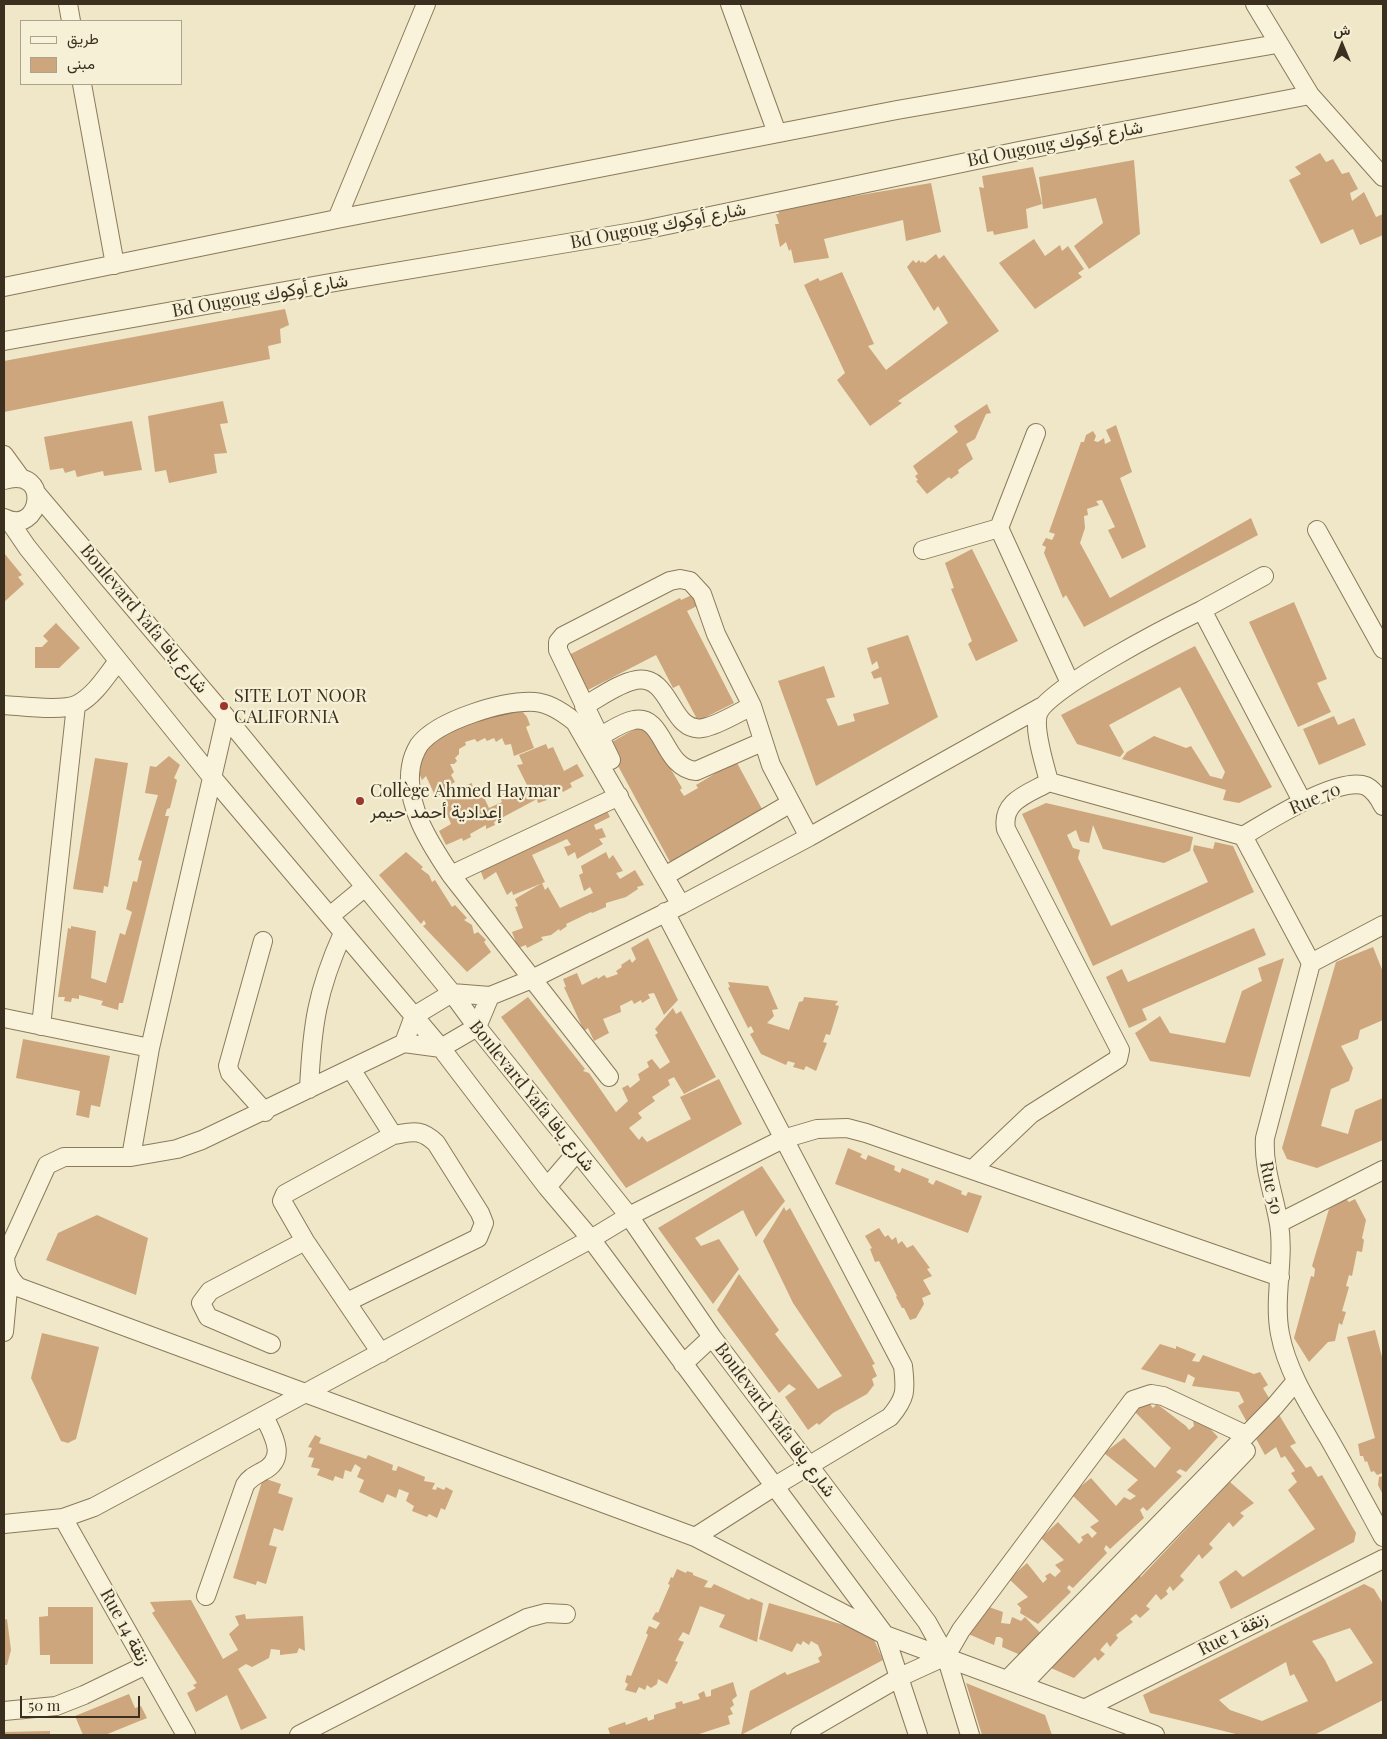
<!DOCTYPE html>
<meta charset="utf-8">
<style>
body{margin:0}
#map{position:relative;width:1387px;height:1739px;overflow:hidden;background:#efe7c7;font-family:"Playfair Display",Vazirmatn,serif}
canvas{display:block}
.frame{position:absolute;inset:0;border:5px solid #3b3020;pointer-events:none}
.legend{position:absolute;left:20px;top:20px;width:162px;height:65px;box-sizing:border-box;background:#f6f0d7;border:1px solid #aba38e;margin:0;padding:6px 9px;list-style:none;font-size:15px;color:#3b3020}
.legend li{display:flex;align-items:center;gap:10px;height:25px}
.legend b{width:25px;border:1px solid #aba38e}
.north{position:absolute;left:1317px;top:20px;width:50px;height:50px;-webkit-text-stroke:4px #f6f0d7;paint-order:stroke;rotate:0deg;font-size:14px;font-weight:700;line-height:20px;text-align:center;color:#3b3020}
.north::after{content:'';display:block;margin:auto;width:18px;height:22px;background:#3b3020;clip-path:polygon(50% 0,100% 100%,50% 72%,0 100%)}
.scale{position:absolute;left:20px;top:1696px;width:120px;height:22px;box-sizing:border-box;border:2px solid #3b3020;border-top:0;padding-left:6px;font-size:15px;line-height:18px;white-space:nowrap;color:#3b3020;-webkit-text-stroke:4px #f6f0d7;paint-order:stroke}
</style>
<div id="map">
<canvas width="1387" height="1739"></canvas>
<div class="frame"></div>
<ul class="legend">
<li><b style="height:6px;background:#f9f3db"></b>طريق</li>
<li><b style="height:14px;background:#cda67d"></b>مبنى</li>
</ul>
<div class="north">ش</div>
<div class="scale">50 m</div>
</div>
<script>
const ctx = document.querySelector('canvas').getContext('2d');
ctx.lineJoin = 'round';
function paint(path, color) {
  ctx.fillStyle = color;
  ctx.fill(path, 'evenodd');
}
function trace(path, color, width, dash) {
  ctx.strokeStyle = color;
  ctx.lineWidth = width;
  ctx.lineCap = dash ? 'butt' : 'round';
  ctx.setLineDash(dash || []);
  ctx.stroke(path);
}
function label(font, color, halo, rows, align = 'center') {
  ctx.font = font + ' "Playfair Display",Vazirmatn,serif';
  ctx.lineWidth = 4.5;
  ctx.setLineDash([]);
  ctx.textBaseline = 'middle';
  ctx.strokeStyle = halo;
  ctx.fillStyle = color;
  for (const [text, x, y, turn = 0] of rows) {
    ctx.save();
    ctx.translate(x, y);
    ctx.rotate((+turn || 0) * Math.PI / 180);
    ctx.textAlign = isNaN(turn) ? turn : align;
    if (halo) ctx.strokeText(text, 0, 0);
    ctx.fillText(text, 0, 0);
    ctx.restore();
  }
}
paint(new Path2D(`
 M1320 153 1326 162 1333 159 1342 174 1349 172 1358 189 1350 193 1352 201 1364 192 1376 217 1383 214V235L1360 245 1353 229 1321 244 1289 180 1301 174 1295 167Z
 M1134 160 1140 234 1089 269 1074 246 1103 223 1096 198 1043 209 1039 177Z
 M1033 167 1042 204 1026 209 1028 228 994 235 993 231 987 232 979 187 984 188 982 176Z
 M931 183 941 232 906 241 903 220 824 239 829 258 794 263 791 249 789 251 786 242 780 247 775 224H779L776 214H779L778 209Z
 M1034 239 1045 256 1060 245 1062 251 1068 246 1084 269 1078 273 1082 277 1035 309 999 263Z
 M936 254 939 259 944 255 999 331 898 401 902 403 870 426 837 380 845 373 804 285 818 278 820 281 842 272 874 344 868 346 886 370 948 323 938 306 934 311 907 267 913 260 916 263 919 260 921 263 922 261 925 263Z
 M285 309 289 325 280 329 281 343 268 346 270 359 4 412V361Z
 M223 401 228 423 220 424 227 453 214 454 217 473 169 483 166 470 155 472 148 416Z
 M987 404 991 413 986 414 975 439 966 444 973 459 958 470 959 473 951 479 949 477 927 494 916 481 918 480 915 476 918 474 913 466 958 432 954 426Z
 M132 421 142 470 104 476 103 471 77 477 75 470 65 473 63 468 50 470 44 437Z
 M1116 425 1132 472 1120 478 1146 547 1122 559 1108 530 1115 527 1102 500 1096 501 1099 505 1087 509 1088 515 1084 516 1085 528 1080 543 1110 598 1251 518 1258 535 1084 627 1066 595 1063 598 1044 553 1046 547 1042 545 1046 538 1052 540 1055 534 1049 532 1081 442H1084L1086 435 1093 431 1096 436 1094 441 1098 442 1104 438 1105 444 1111 441 1106 430Z
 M972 549 1018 641 976 661 968 644 972 641 951 589 954 588 945 563Z
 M4 553 22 575 18 577 24 584 4 602Z
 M694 594 701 604 687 611 734 703 698 721 679 685 673 688 656 655 584 692 565 657 680 598 681 600Z
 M1294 602 1327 679 1317 683 1331 712 1298 727 1249 622Z
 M56 623 80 648 59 668H35V647H42L48 641 43 636Z
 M908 635 938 717 816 786 778 681 824 666 835 697 826 699 838 726 855 721 853 714 889 704 881 677 874 679 871 672 879 668 877 661 872 665 867 648Z
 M1195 646 1272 787 1239 803 1223 800 1226 790 1122 759 1127 752 1154 736 1186 748 1191 746 1210 776 1222 779 1225 772 1180 687 1109 725 1124 752 1120 757 1077 744 1061 715Z
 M510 709 515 713 521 710 527 717 530 725 526 727 534 748 514 756 511 744 505 745 502 738 496 742 494 738 487 741 485 738 477 742 475 739 465 742 466 745 459 749V754L455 758 457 761 454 764H450L454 772 451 775 455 782 451 784 454 789 436 798 426 776 422 780 418 771 421 769 417 763 426 745 483 713Z
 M1334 716 1338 725 1354 718 1366 745 1319 765 1303 729Z
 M640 726 647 729 682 788 680 790 684 796 698 788 696 785 736 761 762 809 670 862 610 751 612 742Z
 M546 744 548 749 553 747 564 771 577 764 584 776 570 783 572 787 563 792 560 787 544 796 547 800 538 803 537 799 494 822 495 825 486 829V825L470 834 471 837 463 841 462 838 446 845 439 831 451 824 443 804 447 802 443 795 472 783 473 790 479 787 489 808 502 802 499 795 528 787 517 765 523 764 519 755Z
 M169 756 180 765 174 778 177 780 170 808 167 809 165 816H169L123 1003H119L118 1010 101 1005 103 1001 79 995V999L72 998 71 1002 64 1001 65 997H58L68 928 71 929V926L96 931 91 978 106 983 120 933 125 935 132 912 126 909 133 881 137 882 142 861 138 860 158 795 145 793 150 766 156 767Z
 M95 758 128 763 108 887 104 886 103 893 73 889Z
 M1046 803 1193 837 1190 851 1164 863 1103 849 1093 825 1089 843 1080 841 1076 830 1067 835 1073 848 1080 850 1078 858 1111 926 1208 882 1193 850 1194 845 1213 849 1215 842 1233 846 1254 892 1093 966 1022 814Z
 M604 805 610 817 594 825 596 830 602 828 606 837 599 839 603 844 577 859 575 852 568 856 564 847 571 845 567 839 532 855 545 882 513 895 512 891 507 895 496 872 484 880 478 864Z
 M406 852 423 867 421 869 429 875 432 882 435 880 452 907 455 905 467 918 464 920 472 925 474 934 478 932 486 940 484 942 491 952 467 972 423 926 426 924 424 920 421 924 379 875Z
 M606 852 609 859 613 855 623 871 616 873 620 879 635 870 644 885 637 887 638 889 626 897 606 903V907L592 913 591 912 566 924 567 926 560 931 559 929 551 935 541 937 543 940 527 948 526 945 518 948 512 932 523 928 515 907 518 906 515 899 542 883 545 890 548 887 560 908 593 893 590 887 584 891 579 875 583 873 581 866Z
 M1254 928 1266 955 1142 1009 1147 1020 1129 1028 1106 977 1122 969 1128 982Z
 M648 938 678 1000 664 1015 654 993 648 994 650 998 642 1003 641 1000 634 1004 632 1000 620 1006 621 1012 603 1019 609 1033 594 1041 588 1028 584 1031 564 987H566L563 979 577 973 582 985 597 977 598 979 604 975 607 978 618 974 616 971 622 967 621 965 630 959 632 963 636 959 631 948Z
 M1373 947 1383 972V1020L1360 1030 1358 1039 1341 1046 1353 1068 1349 1081 1331 1089 1321 1126 1348 1134 1355 1110 1383 1098V1140L1317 1168 1287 1159 1282 1148 1336 962Z
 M1284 958 1250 1077 1150 1061 1135 1033 1160 1016 1170 1033 1225 1043 1242 991 1262 981 1258 968Z
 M728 982 768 986 778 1009 772 1010 774 1016 767 1023 789 1030 799 1002 803 1001 804 997 838 1001 835 1005 839 1006 830 1035 826 1034 823 1042 827 1043 816 1071 806 1066 804 1070 793 1067 795 1063 788 1061 786 1065 761 1054 750 1034 754 1032 751 1026 748 1028 728 988 730 987Z
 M528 997 585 1069 583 1071 589 1073 616 1112 628 1101 622 1088 628 1085 630 1088 640 1080 638 1074 649 1067 647 1062 652 1059 660 1069 670 1062 655 1035 658 1033 655 1029 673 1008 676 1014 681 1011 716 1077 684 1094 674 1077 668 1080 670 1085 652 1097 655 1101 638 1113 642 1118 629 1128 639 1140 642 1136 647 1142 691 1119 680 1097 719 1079 742 1124 626 1188 501 1017Z
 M23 1039 110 1056 100 1107 91 1105 89 1118 76 1115 80 1091 16 1078Z
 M848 1148 862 1154 860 1157 866 1160 868 1155 895 1166 894 1170 900 1173 902 1168 929 1179 928 1182 933 1185 936 1180 962 1191 961 1194 966 1196 968 1192 982 1196 968 1233 835 1184Z
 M762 1166 785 1201 756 1237 743 1210 695 1238 701 1246 719 1239 739 1269 713 1304 658 1228Z
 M1346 1199 1349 1202 1355 1199 1366 1220 1362 1238 1364 1240 1362 1252 1357 1251 1352 1276 1349 1275 1346 1286 1349 1287 1342 1311 1346 1312 1342 1325 1339 1323 1335 1341 1328 1342 1309 1362 1294 1338 1311 1276 1314 1277 1315 1269 1312 1266 1329 1209Z
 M784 1207 786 1211 790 1208 875 1364 872 1365 877 1376 872 1379 874 1385 867 1394 833 1413 819 1425 817 1423 808 1430 785 1397 796 1389 789 1384 779 1393 717 1310 739 1274 779 1330 775 1334 818 1389 842 1376 793 1303 763 1241Z
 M97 1215 148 1238 136 1295 46 1260 58 1233Z
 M879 1228 885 1237 888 1235 892 1240 896 1237 898 1244 902 1241 907 1248 913 1245 930 1268 927 1269 932 1276 923 1280 931 1294 922 1298 924 1304 916 1318 910 1320 904 1308H902L896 1297 897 1296 879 1261 875 1262 870 1249 872 1248 865 1236Z
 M1375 1330 1383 1361V1473L1377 1475 1374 1471 1371 1472 1367 1461 1365 1462 1363 1456H1360L1358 1444 1375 1438 1347 1337Z
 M42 1333 99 1347 76 1439 68 1443 61 1441 31 1378Z
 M1160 1344 1176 1349V1346L1196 1354 1192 1361 1199 1362 1203 1355 1254 1374 1260 1372 1268 1385 1263 1388 1296 1443 1290 1446 1306 1468 1311 1466 1318 1477 1322 1475 1356 1533 1354 1542 1231 1609 1219 1582 1236 1570 1243 1577 1315 1529 1288 1490 1297 1482 1291 1473 1295 1471 1285 1456 1281 1458 1276 1447 1265 1455 1238 1406 1244 1402 1239 1392 1192 1386 1195 1378 1188 1374 1185 1383 1141 1369Z
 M1148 1402 1153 1408 1157 1404 1186 1426 1189 1430 1194 1426 1193 1421 1200 1418 1218 1437 1186 1472 1180 1469 1176 1472 1182 1476 1147 1511 1143 1507 1140 1510 1144 1518 1110 1549 1106 1545 1104 1549 1107 1553 1073 1588 1069 1585 1067 1588 1071 1592 1038 1624 1020 1613 1021 1608 1017 1604 1028 1597 1009 1579 1027 1563 1043 1583 1047 1579 1045 1576 1050 1573 1055 1577 1061 1571 1055 1565 1064 1560 1041 1538 1058 1522 1079 1544 1083 1540 1081 1537 1088 1533 1092 1538 1097 1533 1090 1527 1099 1521 1071 1494 1091 1478 1116 1506 1124 1497 1130 1500 1136 1496 1127 1490 1138 1480 1104 1453 1124 1438 1155 1468 1171 1448 1134 1411 1141 1404 1144 1406Z
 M315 1435 321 1438 319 1443 366 1459 368 1455 393 1465 392 1470 396 1471 398 1466 425 1477 424 1481 435 1483 432 1489 436 1490 437 1487 444 1490 446 1487 453 1491 445 1510 441 1508 437 1518 429 1514 427 1517 412 1511 414 1506 406 1501 409 1493 399 1489 396 1498 387 1494 383 1503 359 1492 364 1480 357 1477 361 1468 355 1464 351 1472 345 1470 343 1479 335 1476 333 1481 317 1475 320 1469 311 1467 314 1458 308 1457 312 1448 308 1447Z
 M1383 1476V1495L1378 1485 1379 1477Z
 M263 1478 281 1484 278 1493 293 1498 283 1531 274 1528 269 1545 277 1547 266 1584 257 1581 256 1585 233 1578Z
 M1230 1482 1254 1503 1240 1513 1244 1516 1233 1527 1229 1522 1209 1544 1213 1548 1202 1559 1199 1554 1180 1576 1184 1580 1173 1591 1170 1586 1166 1591 1168 1594 1161 1600 1156 1594 1146 1606 1150 1609 1140 1618 1136 1614 1130 1619 1133 1622 1116 1635 1118 1638 1110 1647 1107 1642 1100 1650 1105 1654 1098 1661 1095 1657 1074 1678 1002 1647 1003 1639 1000 1637H996L994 1645 952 1627 972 1601 1003 1612 1001 1623 1010 1624 1012 1617 1021 1621 1025 1617 1049 1642 1136 1572 1141 1577Z
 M677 1569 686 1573 687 1571 693 1573V1575L708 1581 704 1587 711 1588 714 1584 749 1600 751 1598 763 1603 757 1642 719 1627 725 1615 700 1606 689 1635 683 1632 678 1640 684 1642 675 1661 678 1662 667 1684 658 1679 657 1684 651 1688 647 1685 645 1690 639 1687 636 1693 625 1690 628 1684 625 1682 627 1675 631 1676 648 1635 646 1633 649 1626 656 1629 660 1623 652 1619 656 1612 658 1613 670 1585 668 1584 671 1577 673 1578Z
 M1364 1584 1374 1589 1383 1604V1700L1314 1735H1240L1150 1713 1143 1695ZM1350 1628 1373 1663 1336 1682 1325 1660 1312 1641ZM1286 1662 1290 1676 1294 1674 1308 1701 1262 1721 1230 1710 1219 1700Z
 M191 1600 223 1659 238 1650 229 1634 239 1625 235 1616 245 1614 246 1619 303 1616 305 1651 299 1648 297 1653 280 1655V1650L271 1649 269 1658 252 1667 246 1664 238 1669 267 1718 241 1730 227 1695 196 1712 187 1693 196 1688 193 1685 197 1683 152 1613 155 1611 150 1602Z
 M769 1603 871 1633 883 1660 741 1735 750 1691 785 1672 787 1675 820 1662 818 1658 822 1655 818 1645 811 1641 809 1645 803 1641 801 1645 797 1643 792 1652 759 1639Z
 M48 1607H93V1664H50V1655H40L39 1617 48 1616Z
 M7 1619 11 1650 7 1665H4V1620Z
 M733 1682 737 1696 732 1700 734 1705 730 1708 733 1714 728 1716 730 1724 696 1735H606L610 1734 608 1728 625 1722 626 1725 647 1717 648 1721 654 1719V1715L676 1708 675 1703 682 1701 683 1704 700 1699 698 1694 704 1691 706 1697 711 1696V1690Z
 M966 1683 1045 1715 1052 1735H982Z
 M129 1694 135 1708 141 1706 147 1718 105 1735H83L75 1716Z
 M50 1731V1735H4V1732Z`), '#cda67d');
const minor = new Path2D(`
 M68 4 71 21
 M730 4 777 133
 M1255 4 1310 95 1383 177
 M82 84 115 265
 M337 219 426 4
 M4 287 337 219 897 110 1277 44
 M4 341 347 280 639 231 1019 151 1310 95
 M4 455 20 477
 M4 480C53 466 41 537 4 518
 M37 494 226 717 452 993 477 1027 629 1216 712 1337 927 1622 946 1656 970 1735
 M10 522 27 547 211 776 441 1048 547 1187 591 1239 885 1635 918 1735
 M999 528 1036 433
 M1317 530 1383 649
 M923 550 999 528 1070 683
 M1202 610 1264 576
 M4 705C22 706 63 712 78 704 95 695 107 675 118 661
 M584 706C599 698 619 683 636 680 672 674 670 734 703 728 719 725 737 713 752 706
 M226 717 150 1048 131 1157 177 1149 202 1140 404 1043 441 1048 477 1027 490 996
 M599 737C610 731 622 722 634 720 665 714 662 768 696 771L762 742
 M611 760 558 650V642L563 636 670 581 680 579 690 581 702 594 716 634 752 706 771 765 809 837
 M1243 836 1311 963 1265 1138C1263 1168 1274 1194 1279 1224 1285 1260 1273 1297 1280 1334 1287 1371 1309 1405 1328 1437 1347 1470 1365 1504 1383 1537
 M1243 836 1049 782C1045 765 1033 730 1038 714 1046 689 1173 624 1202 610L1302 801
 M1243 836C1267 822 1339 775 1366 786 1374 790 1379 798 1383 806
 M670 873 791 803
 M451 875 619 796
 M330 916 365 887
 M263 941 228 1066 230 1073 265 1112
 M1311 963 1383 925
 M4 1018 150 1048
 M41 1026 76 705
 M404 1043 414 1016 452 993 490 996 532 979 681 905 809 837 1041 707
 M351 1069 393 1135 285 1194 282 1201 305 1241 381 1353
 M609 1077 451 875C431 845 404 805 411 766 412 760 416 750 419 745 438 720 504 700 535 702 549 703 564 713 575 722L681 905
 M309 1089C312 1025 317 991 343 933
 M131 1157H64L47 1165 5 1257C6 1270 8 1277 18 1287L695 1537 775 1486 890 1417C906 1398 906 1391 903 1366L665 912
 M972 1170 1031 1114 1118 1059 1120 1050 1006 829C1001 801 1028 794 1049 782
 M547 1187 577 1152
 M1279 1223 1383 1170
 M347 1302 478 1238 484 1223 480 1213 436 1143C420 1128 413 1132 393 1135
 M4 1332 9 1278
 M271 1344 208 1317 201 1303 210 1291 305 1241
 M683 1364 712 1337
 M63 1518 186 1735
 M4 1524 63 1518 94 1507 591 1239 629 1216 783 1139 817 1129 847 1128 866 1133 1280 1277
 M695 1537 885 1635 1155 1735
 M206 1596 245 1485C249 1478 256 1475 263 1471 288 1458 273 1435 264 1416
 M1007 1680 1274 1407 1296 1381
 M1022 1685 1246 1451
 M1084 1709 1383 1559
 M4 1711 56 1706 84 1695 146 1665
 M299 1735 527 1618 546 1613 566 1614
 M800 1735 900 1677 946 1656 961 1630 1133 1400 1151 1394 1163 1396 1246 1435`);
trace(minor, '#8b7a5c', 20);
trace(minor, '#f9f3db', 18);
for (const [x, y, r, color] of [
 [224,706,5,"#9a362c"],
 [360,801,5,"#9a362c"]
]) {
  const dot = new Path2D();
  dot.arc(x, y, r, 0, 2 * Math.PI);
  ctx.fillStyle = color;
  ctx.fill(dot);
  trace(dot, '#f6f0d7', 2);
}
label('18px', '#3b3020', '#f6f0d7', [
 ["Bd Ougoug شارع أوكوك",1055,144,-11],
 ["Bd Ougoug شارع أوكوك",658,226,-11],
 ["Bd Ougoug شارع أوكوك",260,296,-10],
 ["Boulevard Yafa شارع يافا",144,619,50],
 ["Rue 70",1315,799,-23],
 ["Boulevard Yafa شارع يافا",532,1096,51],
 ["Rue 50",1271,1188,78],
 ["Boulevard Yafa شارع يافا",775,1420,53],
 ["Rue 14 زنقة",125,1627,61],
 ["Rue 1 زنقة",1233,1634,-27]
]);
label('18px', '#3b3020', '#f6f0d7', [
 ["SITE LOT NOOR",234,696],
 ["CALIFORNIA",234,717],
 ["Collège Ahmed Haymar",370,791],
 ["إعدادية أحمد حيمر",370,812]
], 'left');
</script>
